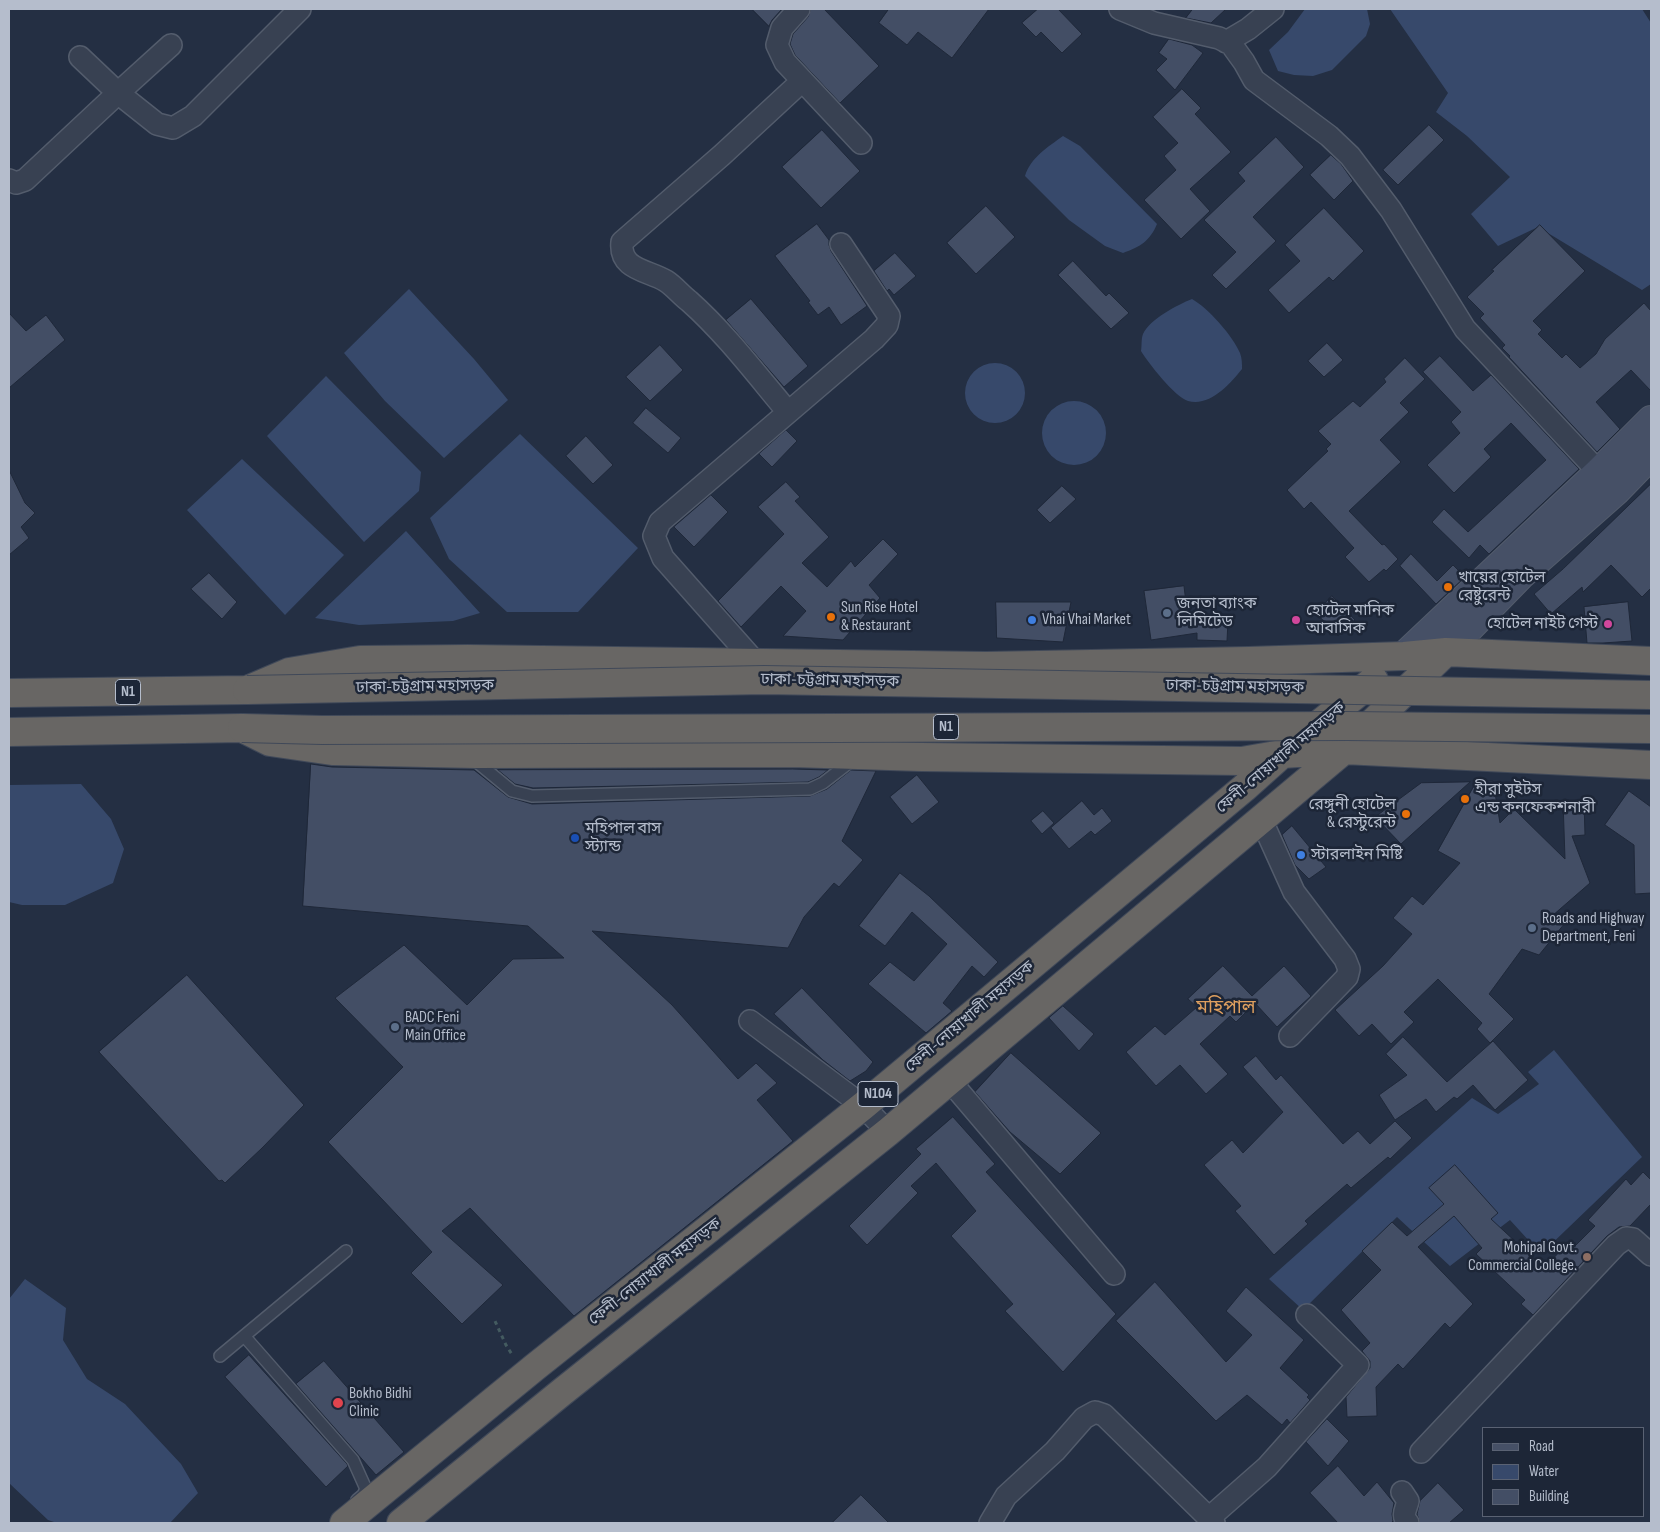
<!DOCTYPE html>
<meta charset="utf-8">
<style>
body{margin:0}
#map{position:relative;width:1660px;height:1532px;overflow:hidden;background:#242f43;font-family:"Sofia Sans Condensed",sans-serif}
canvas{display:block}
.frame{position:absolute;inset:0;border:10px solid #b5bdcc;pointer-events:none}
.legend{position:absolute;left:1482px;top:1427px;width:162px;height:90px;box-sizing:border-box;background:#1d2637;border:1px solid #5a6273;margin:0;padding:6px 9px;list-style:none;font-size:15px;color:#b5bdcc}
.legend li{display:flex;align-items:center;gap:10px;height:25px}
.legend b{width:25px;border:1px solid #5a6273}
</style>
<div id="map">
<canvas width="1660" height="1532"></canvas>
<div class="frame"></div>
<ul class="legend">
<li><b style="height:6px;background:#465066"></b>Road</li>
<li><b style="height:14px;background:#37496b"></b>Water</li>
<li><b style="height:14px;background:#434e65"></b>Building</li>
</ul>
</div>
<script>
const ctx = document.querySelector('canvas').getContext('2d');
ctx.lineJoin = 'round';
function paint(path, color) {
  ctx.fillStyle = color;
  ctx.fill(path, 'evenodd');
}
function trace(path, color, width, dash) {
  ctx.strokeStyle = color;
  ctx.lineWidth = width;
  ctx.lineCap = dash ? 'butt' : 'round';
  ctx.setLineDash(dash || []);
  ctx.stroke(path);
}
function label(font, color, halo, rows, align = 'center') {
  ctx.font = font + ' "Sofia Sans Condensed","Noto Sans Bengali",sans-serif';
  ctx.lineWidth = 5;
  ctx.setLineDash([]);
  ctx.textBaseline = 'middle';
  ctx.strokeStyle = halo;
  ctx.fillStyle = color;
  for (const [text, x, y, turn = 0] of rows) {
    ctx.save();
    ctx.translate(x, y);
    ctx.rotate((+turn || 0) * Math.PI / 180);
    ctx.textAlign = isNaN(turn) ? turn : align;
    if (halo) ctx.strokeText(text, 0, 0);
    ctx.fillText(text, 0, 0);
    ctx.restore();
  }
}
paint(new Path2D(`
 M1305 9H1367L1370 24 1366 36 1332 70 1313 76 1294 75 1278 71 1269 50 1288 32Z
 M1390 9H1642L1651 23V284L1642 290 1538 227 1498 246 1471 214 1510 177 1467 136 1436 112 1448 93Z
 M1063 136 1080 146 1157 224C1150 241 1140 247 1123 253L1105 246 1069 220 1025 176C1031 157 1048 147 1063 136Z
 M409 289 474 359 508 400 444 458 385 401 344 353Z
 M1192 299C1208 308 1233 336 1240 353 1242 358 1242 364 1242 369 1230 384 1210 407 1188 401 1174 396 1149 364 1141 351 1142 346 1141 339 1143 334 1150 319 1177 305 1192 299Z
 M965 393a30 30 0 1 1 60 0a30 30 0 1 1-60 0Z
 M326 376 421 472 419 491 364 542 267 436Z
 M1042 433a32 32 0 1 1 64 0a32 32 0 1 1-64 0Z
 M520 434 638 548 578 612H507L449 559 430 518Z
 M242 459 344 555 285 615 187 510Z
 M406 531 480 613 453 621 359 625 315 618Z
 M81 784 111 819 124 849 113 883 65 905H22L9 902V785Z
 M1554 1050 1642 1157 1541 1254 1510 1220 1450 1266 1397 1217 1303 1310 1269 1279 1472 1098 1498 1114 1539 1084 1528 1072Z
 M25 1279 66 1308 63 1340 87 1379 125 1404 181 1464 198 1493 170 1523H57L48 1520 9 1483V1299Z`), '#37496b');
const building = new Path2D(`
 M752 9H782L772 20 769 26Z
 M811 9H824L879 66 840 103 795 55 790 44 793 34 808 17Z
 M889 9H989L952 58 918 32 907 45 879 23Z
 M1038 9H1058L1082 34 1062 53 1041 32 1036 37 1022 23Z
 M1193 9H1226L1211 23 1186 18Z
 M1169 39 1192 45 1203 53 1175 90 1156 70 1167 59 1159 53Z
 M1182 89 1201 108 1195 114 1231 152 1190 189 1210 211 1181 239 1144 200 1176 170 1164 156 1178 143 1153 117Z
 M1429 125 1444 140 1398 185 1383 170Z
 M822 130 860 171 821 208 782 167Z
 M1276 137 1304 167 1253 217 1276 241 1226 289 1212 275 1236 252 1204 220 1245 181 1238 173Z
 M1331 155 1341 164 1353 181 1334 200 1310 175Z
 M986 206 1015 237 976 274 947 243Z
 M1324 208 1364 251 1333 281 1329 277 1289 313 1268 290 1300 261 1285 245Z
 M817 224 829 240V245L831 251 867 306 841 325 829 307 818 315 808 302 810 301 775 256Z
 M1540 225 1585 271 1533 321 1542 330 1538 334 1562 358 1566 354 1580 368 1596 354 1605 339 1644 303 1651 311V391L1631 370 1596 402 1620 429 1597 452 1509 357 1510 356 1502 348 1505 345 1480 318 1484 314 1467 297 1494 271 1492 270Z
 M895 253 916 276 894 295 889 289 887 291 874 271Z
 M1073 261 1106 296 1109 293 1129 313 1111 329 1058 275Z
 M751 299 808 366 784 387 726 320Z
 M9 313 26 331 46 315 65 340 9 388Z
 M1327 343 1343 360 1324 377 1308 361Z
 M660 345 683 370 650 401 626 377Z
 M1440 356 1473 391 1491 375 1579 469 1489 554 1480 545 1469 558 1432 522 1444 509 1468 532 1546 460 1511 423 1484 449 1491 457 1454 493 1427 465 1460 433 1451 422 1461 412 1423 372Z
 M1405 358 1425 379 1400 403 1409 412 1380 440 1401 462 1349 511 1382 545 1384 544 1398 559 1386 571 1384 569 1369 582 1345 557 1354 548 1311 502 1304 509 1287 490 1328 451 1326 449 1331 444 1318 431 1353 401 1360 407 1386 382 1384 379Z
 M646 408 681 438 668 453 633 423Z
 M786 430 797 441 772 467 759 454Z
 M586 436 613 465 593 484 566 456Z
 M9 470 25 503 35 513 21 527 29 538 9 555Z
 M786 482 800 497 795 501 829 537 802 563 827 587 851 561 855 567 883 539 898 554 869 585 880 598 843 640 783 636 806 611 781 586 741 627 718 601 784 534 758 507Z
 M1651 484V588L1642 597 1611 565 1583 592 1582 587 1551 614 1534 594 1563 569Z
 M1062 486 1076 499 1050 523 1037 510Z
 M711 495 728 512 694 547 674 527Z
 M1411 554 1437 581 1453 565 1465 577 1436 604 1400 566Z
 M209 573 237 602 222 619 191 589Z
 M1184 586 1188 619 1228 621 1227 641 1197 640V633L1151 640 1144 591Z
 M1332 596 1355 620 1338 636 1316 613Z
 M996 602H1071L1063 642 997 638Z
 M1628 602 1632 641 1603 643H1587L1584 607Z
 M311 764 332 767 474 770 508 797 532 804 810 796 827 789 851 770 876 771 842 841 863 860 839 887 834 883 804 917 788 948 592 931 672 1005 738 1079 756 1063 777 1083 757 1100 793 1141 574 1316 470 1208 442 1231 503 1285 462 1324 411 1273 432 1252 328 1142 403 1067 335 998 404 945 467 1005 513 959 564 958 528 926 303 906Z
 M793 769 828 770 819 777 808 782 533 788 515 784 498 770Z
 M917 775 939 802 912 824 890 797Z
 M1477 781H1493L1500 823 1514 809 1565 859 1563 801H1584L1585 835 1572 836 1590 883 1552 916 1565 923 1539 955 1522 949 1489 994 1514 1019 1490 1043 1477 1029 1482 1023 1438 979 1404 1012 1414 1022 1391 1044 1372 1024 1359 1036 1335 1010 1383 966 1412 934 1393 918 1412 896 1423 905 1460 863 1438 851Z
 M1470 782 1401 844 1375 817 1421 783Z
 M1629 791 1651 807V893L1635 894 1634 845 1605 825Z
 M1082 801 1094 815 1102 808 1112 821 1095 835 1091 831 1069 849 1051 828Z
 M1043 811 1054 823 1042 834 1031 821Z
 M1292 826 1326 867 1309 879 1295 865 1282 835Z
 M900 873 929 896 998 962 984 977 972 966 943 1003 952 1011 926 1033 868 984 890 962 914 981 947 944 912 912 885 946 859 926Z
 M1223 966 1252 996 1284 966 1311 996 1277 1027 1255 1003 1236 1022 1230 1016 1200 1044 1228 1074 1206 1094 1180 1065 1156 1086 1126 1052 1155 1026 1165 1035 1197 1007 1188 999Z
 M187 975 304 1105 262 1148 225 1183 222 1180 219 1181 99 1052Z
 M802 988 873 1062 866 1071 850 1081 823 1060 774 1014Z
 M1063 1006 1094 1034 1079 1051 1049 1018Z
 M1403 1037 1447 1082 1493 1041 1528 1080 1495 1110 1473 1085 1457 1099 1454 1097 1436 1112 1426 1099 1395 1120 1379 1095 1407 1075 1386 1054Z
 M1011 1053 1101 1133 1060 1174 1010 1132 975 1092Z
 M1256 1056 1276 1080 1281 1075 1343 1144 1358 1131 1370 1144 1395 1121 1412 1138 1390 1159 1388 1157 1351 1188 1347 1184 1305 1221 1308 1224 1274 1255 1235 1211 1241 1206 1204 1165 1232 1140 1243 1153 1283 1112 1243 1067Z
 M953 1117 995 1164 986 1172 1116 1314 1063 1372 1005 1311 1013 1304 951 1236 976 1211 936 1163 911 1186 918 1193 867 1245 849 1226 921 1154 916 1149Z
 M1455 1165 1498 1213 1491 1219 1544 1268 1566 1245 1571 1250 1595 1226 1588 1220 1626 1179 1631 1185 1643 1172 1651 1180V1204L1630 1226 1619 1227 1607 1236 1533 1315 1521 1304 1525 1300 1476 1254 1482 1248 1454 1216 1418 1247 1473 1304 1450 1328 1445 1323 1403 1369 1398 1364 1376 1387 1377 1416 1347 1417 1346 1397 1370 1368V1361L1362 1351 1370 1343 1341 1310 1381 1270 1362 1251 1392 1222 1407 1236 1444 1204 1429 1188Z
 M1155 1282 1226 1362 1252 1335 1226 1311 1246 1287 1304 1340 1280 1368 1309 1395 1307 1397 1310 1400 1290 1423 1287 1419 1282 1425 1247 1395 1216 1421 1116 1321Z
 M249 1355 347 1464 348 1466 326 1487 225 1377Z
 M324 1361 404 1452 376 1475 296 1384Z
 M1327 1419 1349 1441 1328 1466 1306 1442Z
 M1338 1466 1364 1496 1377 1482 1394 1503 1392 1514 1393 1521 1391 1523H1338L1310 1493Z
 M1438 1483 1464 1510 1449 1523H1420L1417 1514 1420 1501Z
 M861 1495 889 1523H832Z`);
paint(building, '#434e65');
trace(building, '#1f2839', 1);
const service = new Path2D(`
 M472 758 512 791 532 796 810 789 823 783 854 759
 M245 1337 353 1460 366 1489 363 1495 357 1500
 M220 1356 346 1251`);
const minor = new Path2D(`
 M799 9 782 28 777 45 785 62 861 143
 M1120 9 1154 23 1219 38 1231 44 1244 62 1254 80 1329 136 1350 156 1391 210 1465 329 1609 483
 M1226 42 1248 29 1273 9
 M80 57 118 93 157 124 173 128 193 116 300 9
 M9 180 16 183 25 180 118 93 171 45
 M788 412C756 374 726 334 689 301 681 295 674 286 666 281 648 270 619 270 622 242L722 155 802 81
 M756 663 663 558 654 536 660 522 874 339 887 325 889 316 841 244
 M1261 819 1294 892 1345 959 1349 969 1347 977 1290 1036
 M750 1021 863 1106 888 1132
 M950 1081 1114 1274
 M1421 1452 1616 1245 1626 1238 1633 1239 1651 1255
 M1402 1492 1408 1501C1406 1510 1401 1515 1408 1523
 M1209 1518 1267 1467 1358 1365 1307 1315
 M990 1523 1006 1496 1055 1451 1084 1418 1095 1412 1104 1415 1214 1523`);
const secondary = new Path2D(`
 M1446 652 1521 575 1616 491 1651 455
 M1404 656 1599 472 1651 420`);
const trunk = new Path2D(`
 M9 693 247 690 289 672 360 660 468 659 986 666 1248 661 1404 656 1446 652 1651 661
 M9 732 242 728 270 742 332 751 476 754 793 753 921 757 1242 761 1282 754 1344 750 1651 765
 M344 1523 535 1367 863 1106 1244 788 1282 754 1374 680
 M401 1523 562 1392 888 1132 1344 750 1446 652`);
trace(service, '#535c6c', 14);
trace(minor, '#535c6c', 24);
trace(secondary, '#535c6c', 30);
trace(trunk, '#404959', 30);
trace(new Path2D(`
 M495 1321 506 1345 513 1356`), '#445b60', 3, [4, 4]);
trace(service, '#384152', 11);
trace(minor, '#384152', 21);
trace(secondary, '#465066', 28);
trace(trunk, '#686664', 28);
const trunkBridge = new Path2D(`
 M247 690 764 680 1651 695
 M242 728 322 730 1346 726 1651 729`);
trace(trunkBridge, '#404959', 30, []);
trace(trunkBridge, '#686664', 28);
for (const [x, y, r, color] of [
 [1448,587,5,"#e8710a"],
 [1167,613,5,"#5c6f8a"],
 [831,617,5,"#e8710a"],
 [1032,620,5,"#3f7fe0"],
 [1296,620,5,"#d1479c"],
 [1608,624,5,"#d1479c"],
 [1465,799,5,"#e8710a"],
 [1406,814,5,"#e8710a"],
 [575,838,5,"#1a4fb4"],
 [1301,855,5,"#3f7fe0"],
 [1532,928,5,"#5c6f8a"],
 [395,1027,5,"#5c6f8a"],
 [1587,1257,5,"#8d6e63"],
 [338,1403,6,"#e0444e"]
]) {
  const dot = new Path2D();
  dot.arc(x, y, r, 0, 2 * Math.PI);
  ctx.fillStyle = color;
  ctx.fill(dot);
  trace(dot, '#1d2637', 2);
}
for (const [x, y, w] of [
 [128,692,25],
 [946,727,25],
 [878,1094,40]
]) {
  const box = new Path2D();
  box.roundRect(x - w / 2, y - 12.5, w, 25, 4);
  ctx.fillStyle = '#1d2637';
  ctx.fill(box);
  trace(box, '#b5bdcc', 1);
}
label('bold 15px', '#b5bdcc', null, [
 ["N1",128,692],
 ["N1",946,727],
 ["N104",878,1094]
]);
label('16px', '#b5bdcc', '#1d2637', [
 ["খায়ের হোটেল",1458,578],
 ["রেষ্টুরেন্ট",1458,596],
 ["জনতা ব্যাংক",1177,604],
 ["লিমিটেড",1177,622],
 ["Sun Rise Hotel",841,608],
 ["& Restaurant",841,626],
 ["হোটেল মানিক",1306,611],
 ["আবাসিক",1306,629],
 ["Vhai Vhai Market",1042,620],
 ["হোটেল নাইট গেস্ট",1598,624,"right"],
 ["হীরা সুইটস",1475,790],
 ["এন্ড কনফেকশনারী",1475,808],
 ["রেঙ্গুনী হোটেল",1396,805,"right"],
 ["& রেস্টুরেন্ট",1396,823,"right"],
 ["মহিপাল বাস",585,829],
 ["স্ট্যান্ড",585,847],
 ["স্টারলাইন মিষ্টি",1311,855],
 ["Roads and Highway",1542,919],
 ["Department, Feni",1542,937],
 ["BADC Feni",405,1018],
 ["Main Office",405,1036],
 ["Mohipal Govt.",1577,1248,"right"],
 ["Commercial College.",1577,1266,"right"],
 ["Bokho Bidhi",349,1394],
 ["Clinic",349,1412]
], 'left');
label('16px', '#b5bdcc', '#1d2637', [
 ["ঢাকা-চট্টগ্রাম মহাসড়ক",830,681,1],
 ["ঢাকা-চট্টগ্রাম মহাসড়ক",425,687,-1],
 ["ঢাকা-চট্টগ্রাম মহাসড়ক",1235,687,1],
 ["ফেনী-নোয়াখালী মহাসড়ক",1281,758,-40],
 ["ফেনী-নোয়াখালী মহাসড়ক",970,1017,-40],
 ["ফেনী-নোয়াখালী মহাসড়ক",655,1272,-38]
]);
label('19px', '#de9f5f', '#1d2637', [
 ["মহিপাল",1226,1008]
]);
</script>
